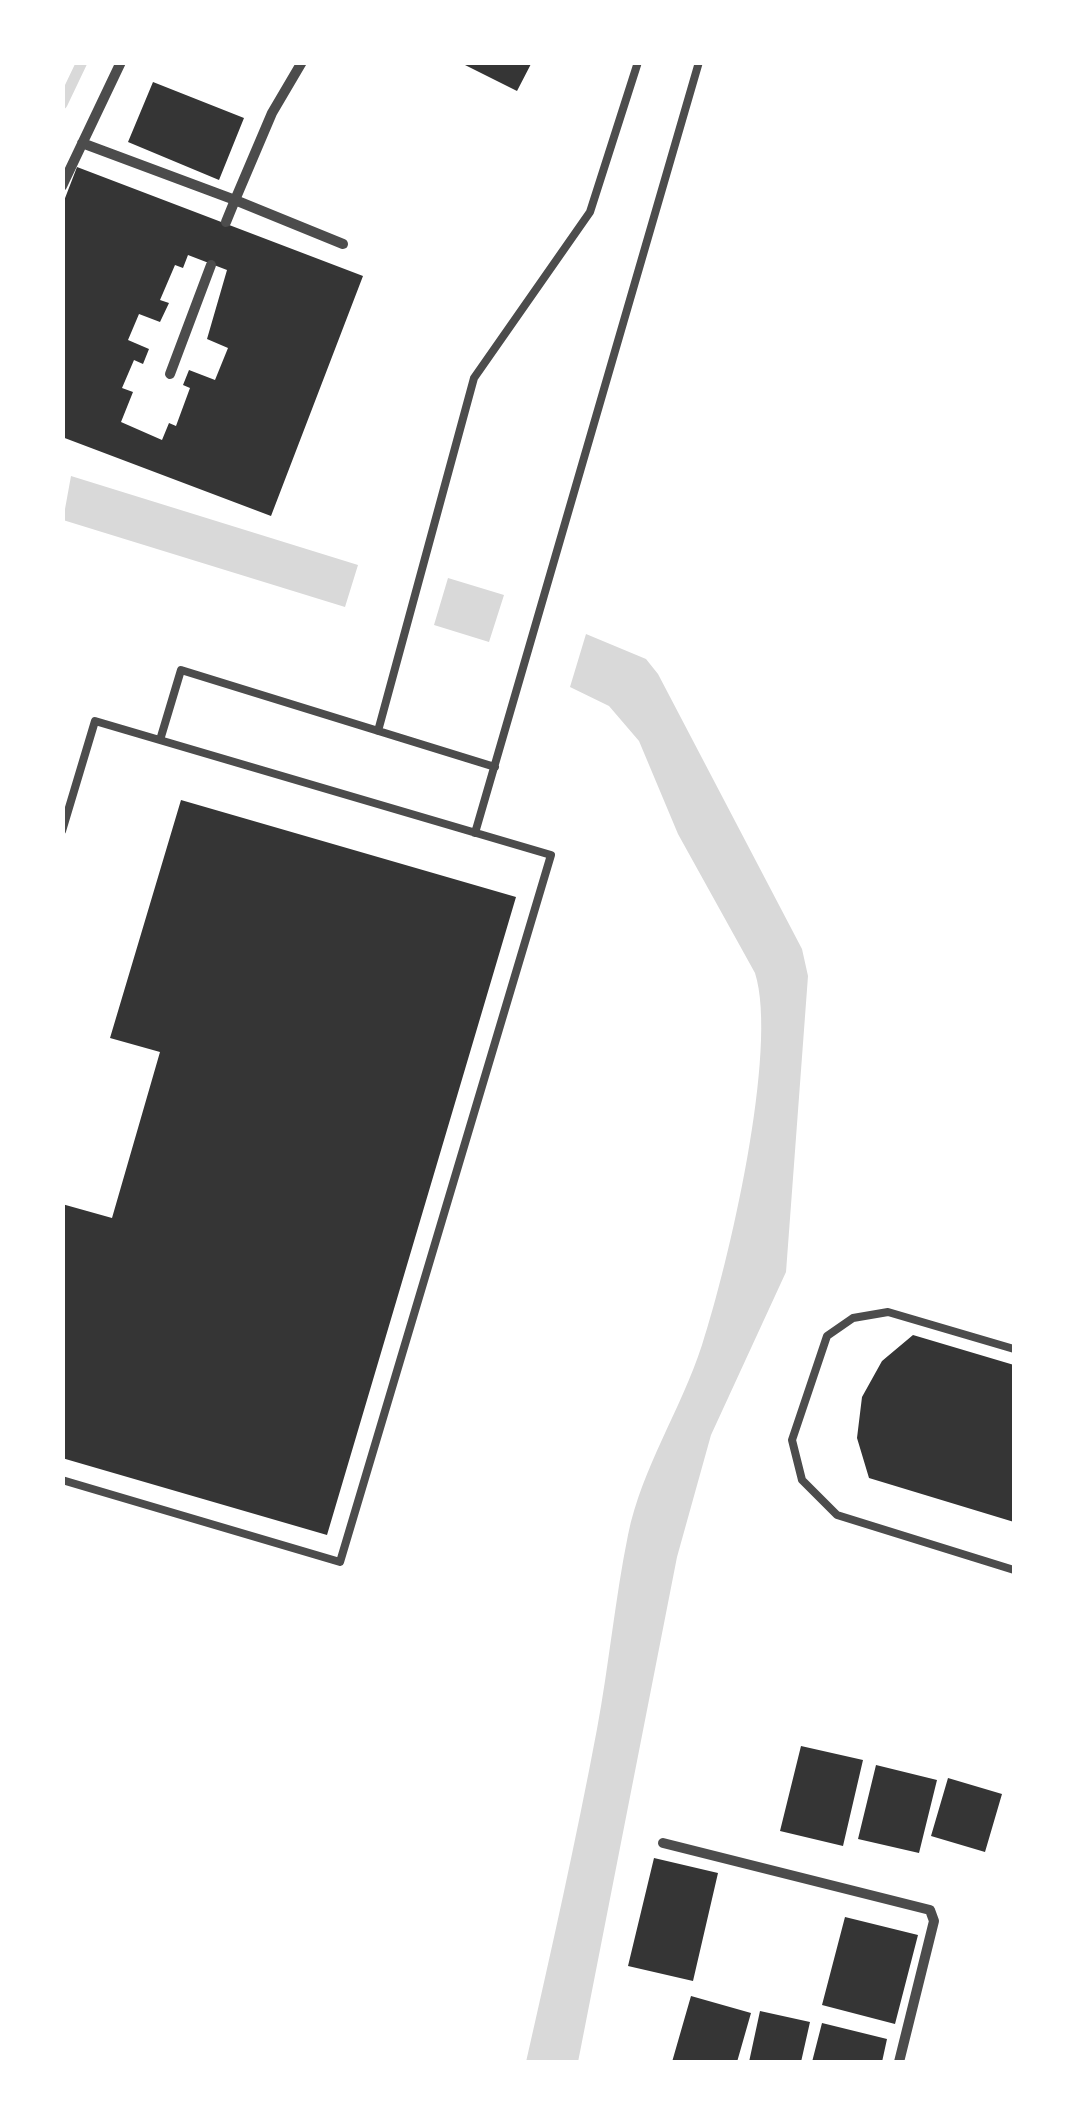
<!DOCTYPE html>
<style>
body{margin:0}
#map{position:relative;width:1077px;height:2125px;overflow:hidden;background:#fff;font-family:"Public Sans",sans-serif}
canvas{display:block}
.frame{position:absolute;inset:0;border:65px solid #fff;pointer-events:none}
</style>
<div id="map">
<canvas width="1077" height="2125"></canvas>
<div class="frame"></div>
</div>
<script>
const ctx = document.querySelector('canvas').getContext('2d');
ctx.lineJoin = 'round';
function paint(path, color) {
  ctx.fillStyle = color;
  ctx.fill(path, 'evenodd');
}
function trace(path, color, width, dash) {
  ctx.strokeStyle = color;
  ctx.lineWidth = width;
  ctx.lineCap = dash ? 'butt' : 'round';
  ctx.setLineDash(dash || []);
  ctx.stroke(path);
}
paint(new Path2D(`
 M71 476 358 565 345 607 63 520Z
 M448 578 504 595 489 642 434 625Z
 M586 634 646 659 658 674 802 949 808 976 786 1272 711 1435 677 1557 578 2062H526C551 1952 576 1841 597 1729 609 1665 615 1599 628 1535 642 1467 681 1410 702 1345 728 1266 779 1049 755 973L678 834 639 741 609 706 570 687Z`), '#d9d9d9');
trace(new Path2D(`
 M62 104 82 62`), '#d9d9d9', 11);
paint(new Path2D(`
 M459 62H532L517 91Z
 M153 82 244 118 219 180 128 142Z
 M77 167 363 276 271 516 62 437V206ZM188 255 227 270 207 339 228 348 215 380 189 370 183 385 190 388 176 426 169 423 162 440 121 422 133 392 122 388 134 360 143 364 149 349 128 340 139 314 160 322 169 303 160 300 175 265 183 268Z
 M181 800 516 897 327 1535 62 1458V1204L112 1218 160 1052 110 1038Z
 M913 1335 1014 1365V1522L869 1478 857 1438 862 1397 882 1361Z
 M801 1746 863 1760 843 1846 780 1831Z
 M876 1765 937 1780 919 1853 858 1839Z
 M948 1778 1002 1794 985 1852 931 1836Z
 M654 1858 718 1873 693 1981 628 1966Z
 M845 1917 918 1935 895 2024 822 2005Z
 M691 1996 751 2013 737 2062H672Z
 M760 2011 810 2022 801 2062H749Z
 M822 2023 887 2039 882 2062H812Z`), '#353535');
trace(new Path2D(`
 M378 731 474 378 590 212 638 62
 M160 740 181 670 495 767
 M62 831 95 721 551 855 340 1562 62 1480
 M475 833 699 62
 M1014 1349 888 1312 853 1318 827 1336 792 1440 802 1480 837 1515 1014 1570`), '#4c4c4c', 8);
trace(new Path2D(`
 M302 62 272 113 235 200 343 244
 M82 143 235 200 226 222
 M62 186 121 62
 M170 374 211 265
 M663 1843 930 1910 934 1921 899 2062`), '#4c4c4c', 10);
</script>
